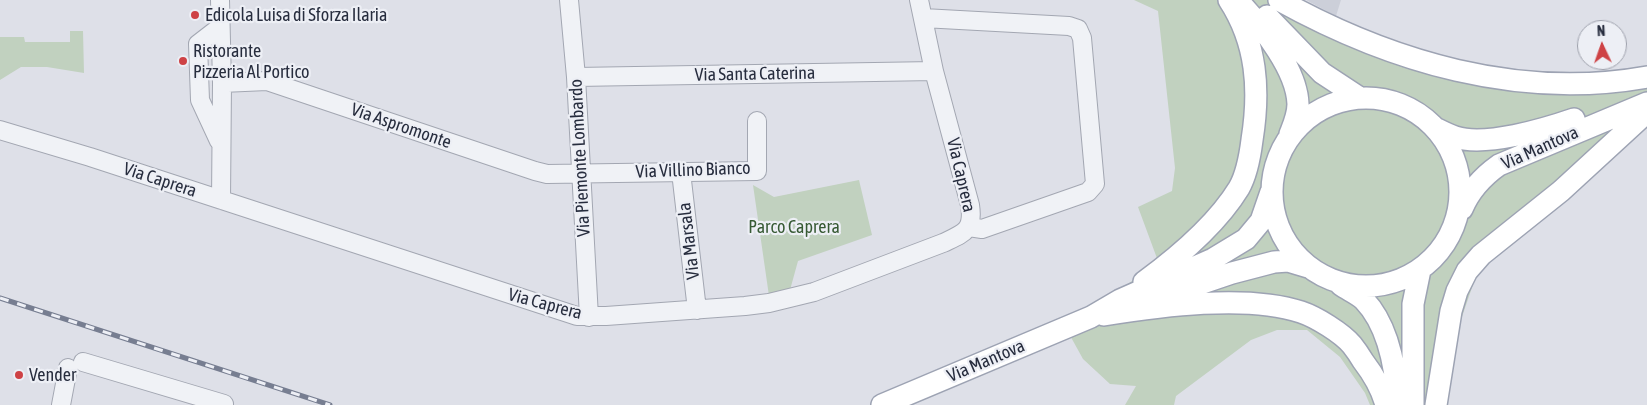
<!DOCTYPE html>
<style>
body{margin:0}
#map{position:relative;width:1647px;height:405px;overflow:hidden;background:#dee0e8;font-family:"Asap Condensed",sans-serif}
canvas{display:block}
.north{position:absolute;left:1577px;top:20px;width:50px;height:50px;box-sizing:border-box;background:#edeff5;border:1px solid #9ea1ac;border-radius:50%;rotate:357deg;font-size:14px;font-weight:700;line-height:20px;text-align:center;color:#272d3e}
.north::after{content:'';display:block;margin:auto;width:18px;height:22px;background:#ce4245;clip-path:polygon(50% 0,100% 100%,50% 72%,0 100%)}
</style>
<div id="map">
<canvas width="1647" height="405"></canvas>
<div class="north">N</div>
</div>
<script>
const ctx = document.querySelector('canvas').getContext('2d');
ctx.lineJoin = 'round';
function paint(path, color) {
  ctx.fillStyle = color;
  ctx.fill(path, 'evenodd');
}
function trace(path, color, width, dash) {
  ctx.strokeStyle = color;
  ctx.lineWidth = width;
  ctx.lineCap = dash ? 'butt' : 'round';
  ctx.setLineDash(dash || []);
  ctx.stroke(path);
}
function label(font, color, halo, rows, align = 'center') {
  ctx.font = font + ' "Asap Condensed",sans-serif';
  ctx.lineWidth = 4.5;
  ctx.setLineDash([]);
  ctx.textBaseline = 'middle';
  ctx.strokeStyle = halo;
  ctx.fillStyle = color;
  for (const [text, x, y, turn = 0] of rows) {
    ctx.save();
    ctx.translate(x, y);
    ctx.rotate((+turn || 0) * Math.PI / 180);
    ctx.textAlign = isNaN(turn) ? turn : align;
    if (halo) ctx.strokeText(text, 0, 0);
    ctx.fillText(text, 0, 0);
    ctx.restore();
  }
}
paint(new Path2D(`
 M1306 0H1341L1336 16Z`), '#cccfd9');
paint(new Path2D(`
 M1134 0H1269L1467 76 1647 71V122L1478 270 1453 343 1441 405H1370L1365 393 1340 357 1307 330H1277L1251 340 1176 396 1174 405H1125L1136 386 1110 384 1083 359 1062 321 1115 294 1158 261 1138 207 1172 191 1175 168 1158 11Z
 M70 31H83L84 73 47 67H21L0 80V37H24L25 42H70Z
 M859 180 872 235 798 261 790 290 769 296 753 185 774 197Z`), '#c1d1bf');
const minor = new Path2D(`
 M220 0 222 83 221 200
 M569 0 576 77 589 317
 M923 18 1069 26 1078 29 1082 38 1095 184 1088 192 982 229 969 227
 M576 77 934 71
 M222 83 267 81 535 171 547 174 757 171V121
 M0 130 90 157 577 316H606L745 306 769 303 814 292 943 243C964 233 974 231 970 205L934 71 919 0
 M219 141 200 100 198 44 220 27
 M681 172 697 310
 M83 362 224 404
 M61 405 68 368`);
const major = new Path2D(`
 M1279 0C1391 62 1519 100 1647 77
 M1241 4C1263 28 1297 70 1298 104 1298 115 1294 124 1290 134
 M1267 16 1322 73 1360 98
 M1272 192a94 94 0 1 1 188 0a94 94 0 1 1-188 0Z
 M1437 129C1443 132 1449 135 1455 137 1485 147 1545 129 1574 119
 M1462 209C1470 190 1482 177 1499 165L1647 103
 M1144 282C1178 257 1217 224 1239 188 1247 174 1250 156 1252 140 1260 90 1257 43 1229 0
 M1341 285C1348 290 1358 294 1364 300 1389 326 1396 370 1398 405
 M1155 299 1232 273 1274 262 1288 261 1308 267
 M1104 315C1160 306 1247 294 1301 312 1316 317 1342 333 1352 345 1356 350 1360 356 1363 361 1373 374 1382 390 1386 405
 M882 405 1091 317 1120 300 1213 259 1246 239 1261 221 1271 192
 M1413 405V304L1420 270
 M1436 405 1451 311 1457 291 1467 271 1481 255 1561 191 1647 112`);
trace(minor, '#a3a7b2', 20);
trace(major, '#9da3b3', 24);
trace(minor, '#f0f2f6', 18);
trace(major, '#fff', 21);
const rail = new Path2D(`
 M0 298 330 405`);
trace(rail, '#777e91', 5);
trace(rail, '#edeff5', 3, [9]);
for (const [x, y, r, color] of [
 [195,15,5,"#ce4245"],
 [183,61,5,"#ce4245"],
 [19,375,5,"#ce4245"]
]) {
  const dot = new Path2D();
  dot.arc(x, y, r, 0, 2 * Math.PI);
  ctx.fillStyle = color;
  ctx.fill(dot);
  trace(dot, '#edeff5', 2);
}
label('18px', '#272d3e', '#edeff5', [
 ["Edicola Luisa di Sforza Ilaria",205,15],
 ["Ristorante",193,51],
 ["Pizzeria Al Portico",193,72],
 ["Vender",29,375]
], 'left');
label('18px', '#272d3e', '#edeff5', [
 ["Via Santa Caterina",755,74,-1],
 ["Via Aspromonte",401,126,19],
 ["Via Mantova",1540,148,-24],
 ["Via Piemonte Lombardo",580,158,-93],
 ["Via Villino Bianco",693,170,-2],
 ["Via Caprera",961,175,77],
 ["Via Caprera",160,180,18],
 ["Via Marsala",689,241,-97],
 ["Via Caprera",545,304,15],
 ["Via Mantova",986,361,-23]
]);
label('18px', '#375a34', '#edeff5', [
 ["Parco Caprera",794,227]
]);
</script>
